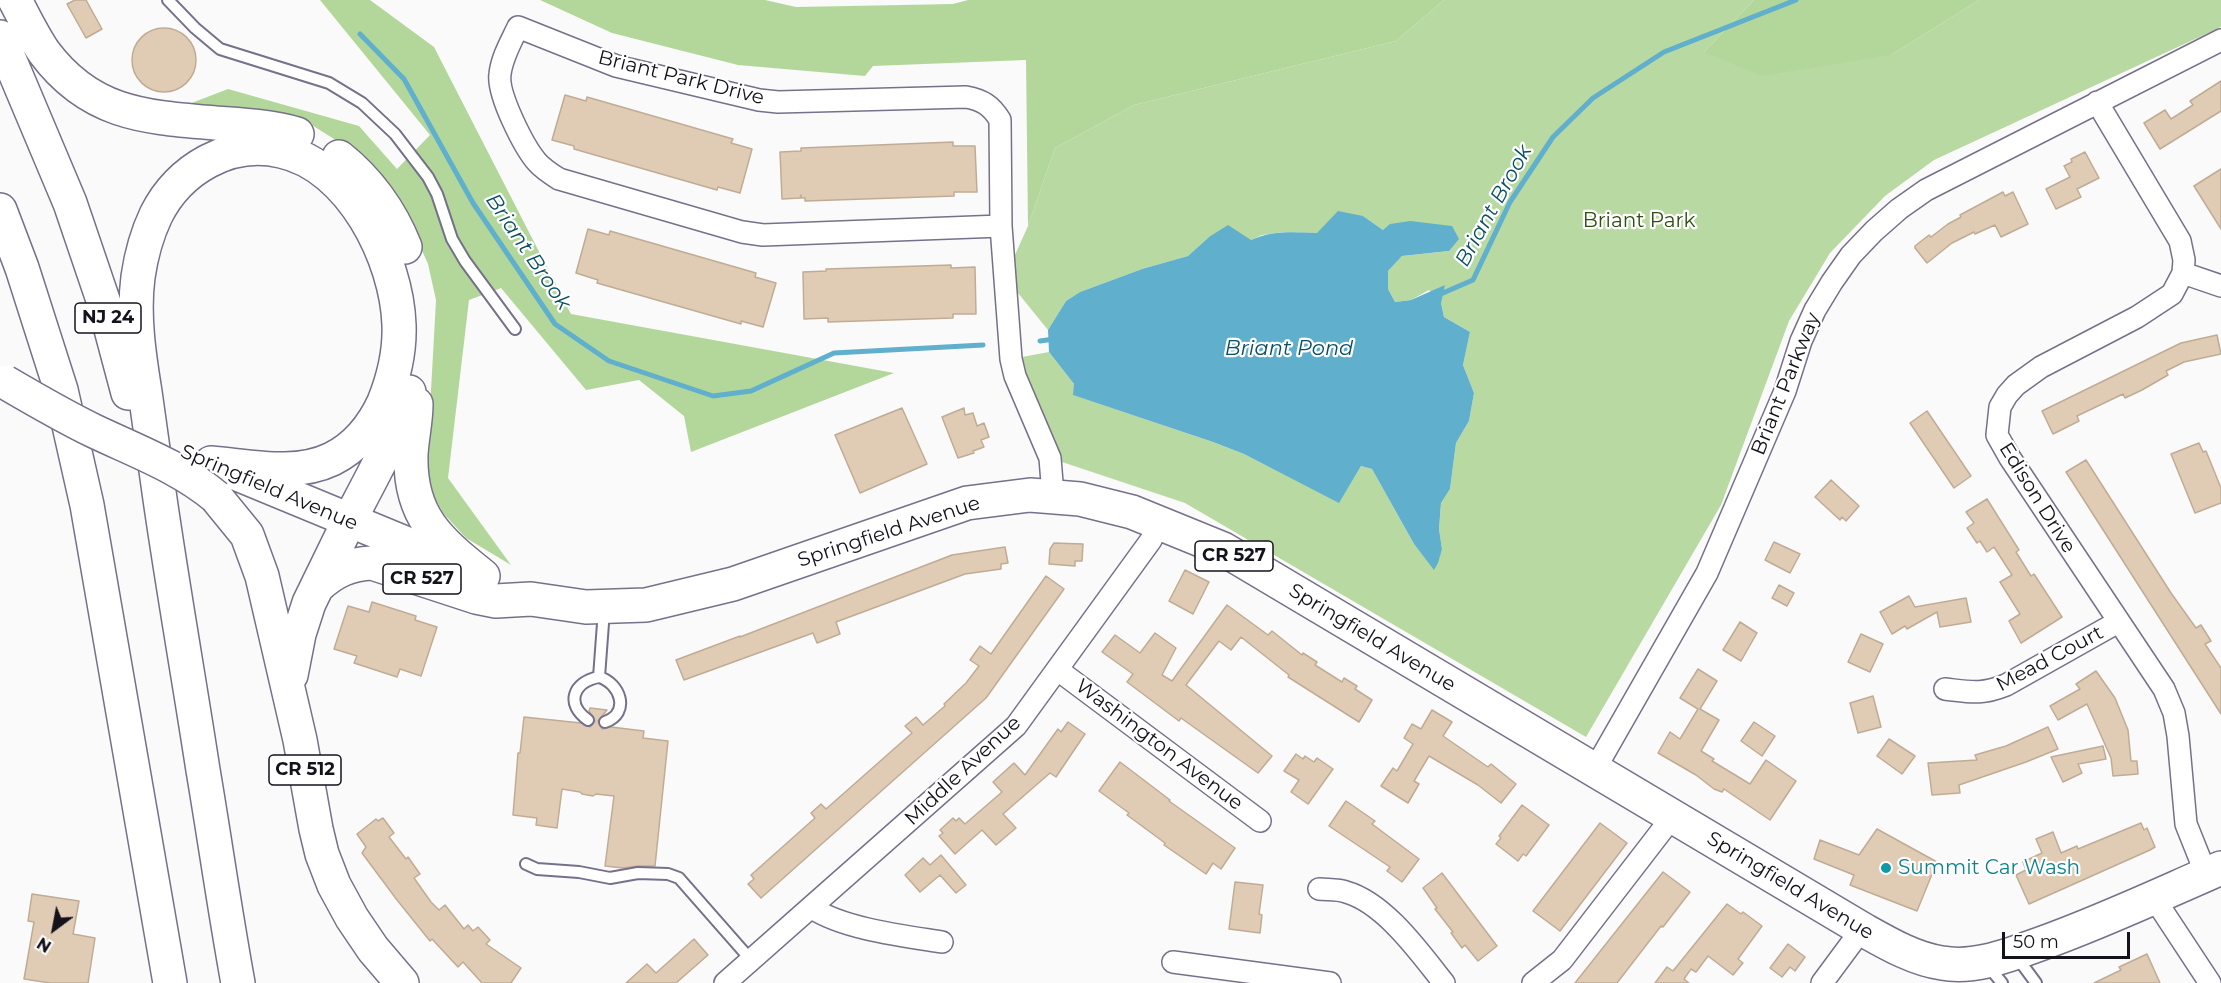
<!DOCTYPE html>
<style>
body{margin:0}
#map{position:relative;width:2221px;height:983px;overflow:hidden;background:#fafafa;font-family:Montserrat,sans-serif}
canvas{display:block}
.north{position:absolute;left:24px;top:899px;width:60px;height:60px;-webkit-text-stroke:4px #fff;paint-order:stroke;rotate:212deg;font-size:16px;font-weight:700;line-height:24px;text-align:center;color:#15121c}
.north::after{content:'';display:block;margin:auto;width:21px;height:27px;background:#15121c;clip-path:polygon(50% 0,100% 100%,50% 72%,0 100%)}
.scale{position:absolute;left:2002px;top:932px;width:128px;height:27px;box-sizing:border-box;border:3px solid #15121c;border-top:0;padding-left:8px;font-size:18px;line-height:21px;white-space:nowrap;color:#15121c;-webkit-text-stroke:4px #fff;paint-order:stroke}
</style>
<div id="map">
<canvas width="2221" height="983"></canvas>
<div class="north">N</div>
<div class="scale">50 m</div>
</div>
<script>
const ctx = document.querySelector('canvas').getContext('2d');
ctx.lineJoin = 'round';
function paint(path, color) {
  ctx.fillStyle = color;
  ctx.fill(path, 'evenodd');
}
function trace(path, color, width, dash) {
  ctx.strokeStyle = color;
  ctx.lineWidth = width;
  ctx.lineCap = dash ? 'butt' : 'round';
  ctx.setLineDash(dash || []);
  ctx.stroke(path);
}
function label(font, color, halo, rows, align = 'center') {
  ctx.font = font + ' Montserrat,sans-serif';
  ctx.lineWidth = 4.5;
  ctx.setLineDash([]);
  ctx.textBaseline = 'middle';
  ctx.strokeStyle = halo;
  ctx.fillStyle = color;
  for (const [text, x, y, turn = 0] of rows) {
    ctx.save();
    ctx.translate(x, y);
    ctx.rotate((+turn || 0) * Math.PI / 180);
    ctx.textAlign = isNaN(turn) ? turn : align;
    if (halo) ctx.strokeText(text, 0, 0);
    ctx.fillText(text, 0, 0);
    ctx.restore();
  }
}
paint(new Path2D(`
 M1444 0H1754L1704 52 1891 55 1979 0H2221V27L1934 160 1885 196 1830 253 1789 321 1721 505 1586 737 1185 503 1050 458 1011 359 1049 352 1074 384V395L1213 442 1244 454 1339 502 1361 466 1372 469 1414 544 1434 569 1442 549 1439 529 1441 503 1450 489 1456 443 1469 421 1474 393 1463 365 1470 332 1444 317 1441 303 1429 290 1411 300 1395 302 1388 289V271L1402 256 1450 251 1383 230 1363 216 1317 233 1283 232 1262 235 1251 240 1209 237 1188 256 1142 269 1080 292 1066 301 1048 330 1005 277 1028 226 1055 148 1134 105 1396 41Z`), '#b8d9a2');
paint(new Path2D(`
 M320 0H370L434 47 571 314 894 373 691 452 684 416 639 380 586 390 501 288 469 300 448 478 511 565 466 538 443 513 426 481 436 300 428 264 412 228 350 149 299 117 189 104 228 89 359 126 397 169 430 135Z
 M540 0H765L796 7 953 4 968 0H1444L1396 41 1134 105 1055 148 1028 226 1026 60 873 66 865 76 738 65 612 33Z
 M1754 0H1979L1891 55 1762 76 1704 52Z`), '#b3d79b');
paint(new Path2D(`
 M1338 211 1363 216 1383 230 1390 224 1410 221 1452 226 1459 239 1449 251 1402 256 1388 271V289L1395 302 1411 300 1445 285 1441 303 1444 317 1470 332 1463 365 1474 393 1469 421 1456 443 1450 489 1441 503 1439 529 1442 549 1438 563 1434 570 1414 544 1372 469 1361 466 1339 503 1244 454 1213 442 1073 395 1074 384 1049 352 1048 330 1066 301 1080 292 1142 269 1188 256 1209 237 1228 225 1251 240C1272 230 1294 232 1317 233Z`), '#5fafcd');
trace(new Path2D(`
 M360 34 404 79 473 203 555 324 609 361 713 396 751 391 834 353 983 345
 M1436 296 1473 280 1510 202 1553 137 1593 98 1664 52 1796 0
 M1040 341 1054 339`), '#5fafcd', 5);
const building = new Path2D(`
 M75 0H86L102 29 86 38 67 4Z
 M132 60a32 32 0 1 1 64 0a32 32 0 1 1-64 0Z
 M2221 81V111L2160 149 2144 123 2165 110 2171 119 2193 105 2190 101Z
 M565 95 586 101 587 97 733 139 731 143 752 149 740 193 718 187 717 190 574 149V146L552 140Z
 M953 142V146H975L977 192H954V196L805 201V198H801V195L800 198 782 199 780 152 801 151V148Z
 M2085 152 2099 178 2077 189 2081 197 2056 209 2046 189 2070 177 2064 166 2072 162 2071 159Z
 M2221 169V229L2194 186Z
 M2003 192 2005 196 2013 192 2028 224 2001 237 1995 225 1975 234 1974 232 1952 243 1927 263 1915 248V246L1929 235 1931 237 1948 224 1961 217 1960 215Z
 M588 229 609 235 610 231 756 273 755 277 776 283 763 327 741 321V324L597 283 598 280 576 273Z
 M951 265V268L975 267 976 314H953V318L828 322V318L804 319 803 272 826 271V269Z
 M2217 335 2221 354 2184 362 2166 371 2168 375 2142 390 2125 398 2123 394 2077 416 2079 421 2053 434 2042 411 2181 343Z
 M902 408 927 464 860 493 835 435Z
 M964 408 965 415 973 413 977 426 984 423 989 437 981 440 984 447 973 451 974 453 958 458 942 417Z
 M1927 411 1971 476 1954 488 1910 423Z
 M2199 443 2203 452 2206 451 2221 488V503L2195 513 2171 454Z
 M2086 460 2171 593 2196 628 2201 625 2211 641 2205 644 2221 668V714L2066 472Z
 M1831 480 1859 506 1846 521 1842 517 1840 520 1815 497Z
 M1987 499 2019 550 2016 552 2031 576 2034 574 2062 617 2021 643 2009 621 2020 614 2000 582 2012 575 1994 547 1987 552 1980 541 1977 543 1967 528 1974 523 1966 512Z
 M1774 542 1800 554 1790 573 1765 560Z
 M1054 543 1083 544 1082 561H1075V566L1049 564 1050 549Z
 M1005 547 1008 563 1001 564V569L965 574 836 622 840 634 817 643 813 633 684 680 676 660 740 636V637L952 555Z
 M1185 570 1209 582 1193 614 1169 601Z
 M1046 576 1064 589 986 698 761 898 748 884 754 879 751 875 815 818 811 813 821 804 826 809 912 733 905 726 916 717 923 725 945 706 944 704 966 683 979 666 970 660 980 646 991 654Z
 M1779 585 1794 593 1787 606 1772 598Z
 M1909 596 1915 607 1966 598 1971 622 1940 627 1937 612 1907 629 1905 626 1892 634 1880 612Z
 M372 602 416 616 415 620 437 627 421 676 400 669 397 677 354 663 357 656 334 649 348 606 369 612Z
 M1227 605 1268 635 1272 631 1302 655 1303 653 1317 662 1315 665 1342 682 1344 678 1357 686 1355 689 1372 700 1359 722 1288 677 1289 675 1241 637 1231 650 1219 641 1186 685 1272 756 1258 773 1181 718 1179 721 1127 682 1133 674 1102 652 1115 635 1140 653 1155 633 1176 648 1162 675 1172 681Z
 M1740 622 1757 633 1741 661 1723 650Z
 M1861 634 1883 644 1870 672 1848 662Z
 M1698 669 1717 681 1700 709 1719 720 1701 751 1714 759 1712 761 1750 784 1766 760 1796 781 1770 820 1724 789 1722 792 1714 789 1696 775 1658 753 1670 732 1680 739 1698 709 1680 698Z
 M2096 671 2115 698 2128 730 2131 761H2137L2138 774 2113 776 2111 758 2087 704 2058 720 2050 706 2080 689 2076 684Z
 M1873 696 1881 727 1858 733 1850 703Z
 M590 708 607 710 598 721 602 729 611 727 644 731 643 738 668 741 655 866H638L623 868 605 866 614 796 596 794 593 796 582 794 580 792 562 789 557 828 536 825 537 818 513 815 518 753H520L524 717 581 723 590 727 595 721 589 711Z
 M1432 710 1452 722 1443 736 1488 767 1491 764 1516 784 1501 803 1478 785 1429 756 1414 781 1419 784 1408 803 1381 786 1393 768 1397 771 1413 744 1404 738 1412 724 1421 729Z
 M1068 722 1085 734 1056 777 1050 773 1003 814 1016 828 996 845 982 830 955 854 939 836 943 833 940 830 953 818 956 821 959 818 965 824 1002 792 993 782 1014 763 1025 775 1058 729 1061 732Z
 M1754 722 1775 736 1762 756 1741 741Z
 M2048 727 2058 749 2026 762 1959 785 1960 793 1932 795 1928 763 1977 760 1975 755 2006 746Z
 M1889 739 1915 756 1902 774 1877 756Z
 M2103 746 2106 759 2078 764 2082 773 2063 782 2051 757Z
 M1296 754 1303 759 1305 756 1314 762 1317 758 1333 769 1308 804 1291 792 1299 780 1284 771Z
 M1120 762 1170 800 1169 801 1235 848 1221 869 1213 863 1206 874 1164 845 1165 843 1127 815 1129 813 1099 791Z
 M1346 801 1375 821 1372 824 1419 859 1402 882 1387 871 1390 867 1329 826Z
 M1522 805 1549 825 1526 856 1523 854 1518 861 1496 844 1501 838 1499 836Z
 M383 818 394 833 389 837 406 859 408 857 420 874 414 878 431 902 439 910 445 905 464 929 468 925 473 931 478 927 490 940 486 944 521 968 511 983H482L463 962 458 967 432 939 430 941 397 900 362 853 366 847 357 834 376 819 378 821Z
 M1600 823 1627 843 1560 931 1533 911Z
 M2141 823 2144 830 2147 828 2155 847 2150 850 2029 904 2016 875 2026 870 2023 862 2042 853 2036 839 2053 832 2061 853 2077 846 2078 849Z
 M1877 829 1937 862 1917 911 1850 885 1854 875 1814 859 1820 840 1859 855Z
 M941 855 966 885 956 893 940 875 920 892 905 875 923 858 930 865Z
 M1663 872 1690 892 1663 927 1661 926 1617 983H1575Z
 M1442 873 1497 946 1478 961 1465 945 1462 948 1451 933 1453 932 1435 909 1437 908 1423 888Z
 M1235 882 1263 885 1259 914 1262 915 1260 933 1229 929Z
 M32 894 79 901 73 934 95 938 88 983H50L24 979 34 922 28 921Z
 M1727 904 1741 914 1743 912 1762 926 1738 959 1743 963 1733 975 1708 956 1696 972 1691 969 1684 979 1689 983H1655L1667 967 1673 971Z
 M694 939 708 955 676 983H626L647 964 656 973Z
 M1788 944 1805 957 1795 971 1790 967 1782 977 1770 968Z
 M2147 954 2160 983H2094L2121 970 2119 967Z`);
paint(building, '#e0ccb4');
trace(building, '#c0ac95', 1.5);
const lane = new Path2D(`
 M168 0 195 28 220 49 329 83 362 103 395 134 428 177 437 194 452 239 465 261 515 329
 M599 677C620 683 631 713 605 722
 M588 720C565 704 573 682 599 677L604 610
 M526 864 537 869 579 872 610 878 638 873 668 874 679 878 751 960
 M2016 956 2036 983
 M1988 966 2002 983`);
const street = new Path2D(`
 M2097 102 2180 241 2184 260 2183 273 2172 294 2137 317 2041 367 2016 385 2007 395 2000 407 1997 435 2010 458 2164 689 2174 713 2178 736 2186 824 2206 874
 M1001 226 763 235 742 232 559 179C551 174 543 169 537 162 524 147 497 94 500 74 502 57 511 42 518 27L616 66 759 100 778 102 966 97C982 100 991 105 1000 120L1001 226 1011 359 1015 376 1050 458 1053 495
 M2183 273 2221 286
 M1058 670 1260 821
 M1945 689C1971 692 1981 695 2006 685L2118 622
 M1595 769 1707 573 1785 391 1801 341 1815 310 1832 282 1851 255 1874 231 1899 209 1926 190 2221 40
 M1319 889C1327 890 1338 889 1346 892 1385 903 1420 953 1444 983
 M2154 898 2210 983
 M812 908C844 929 904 936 942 942
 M1173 962 1330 983
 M725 983 1016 726 1151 540 1159 522
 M1533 983 1562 960 1673 816
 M1822 983 1862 929`);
const primary = new Path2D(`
 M223 468 475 572
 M216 497 247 535 262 576 300 740 316 829 322 854 334 885 352 918 373 949 402 983
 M318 586C334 571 350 564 372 563L476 597 496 601 531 599 586 607 646 605 733 584 967 503 1030 495 1080 499 1132 512 1223 549 1862 929C1887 943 1914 959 1942 963 1975 969 2009 955 2040 944 2102 922 2161 894 2221 868
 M291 675 299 634 309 603 349 521`);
const highway = new Path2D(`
 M15 0C24 17 33 36 44 52 90 114 144 117 215 123 242 125 270 126 297 134
 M0 37 70 203 104 303 128 393
 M339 157C369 181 391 212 405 247
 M0 210 22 268 61 390 87 505 170 983
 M416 404C416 421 412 437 411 454 409 516 438 540 483 576
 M211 463C250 466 295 477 332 459 356 447 373 426 384 402 394 377 400 352 399 325 397 259 351 166 281 151 230 139 179 169 156 215 147 234 141 256 138 277 133 315 139 355 145 392 150 428 155 463 160 499 173 589 189 679 203 770 215 841 225 912 238 983
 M349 521C371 479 395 437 409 392`);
trace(lane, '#77708a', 14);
trace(street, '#77708a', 24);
trace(primary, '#77708a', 36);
trace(highway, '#77708a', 36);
trace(lane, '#fff', 10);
trace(street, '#fff', 21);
trace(primary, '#fff', 33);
trace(highway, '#fff', 33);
const primaryBridge = new Path2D(`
 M5 382C34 399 63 416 94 431 136 451 180 467 216 497`);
trace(primaryBridge, '#77708a', 36, []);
trace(primaryBridge, '#fff', 33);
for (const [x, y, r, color] of [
 [1886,868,6,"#0f9aa8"]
]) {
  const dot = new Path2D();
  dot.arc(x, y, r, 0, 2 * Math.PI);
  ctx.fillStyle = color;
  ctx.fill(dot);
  trace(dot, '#fff', 2);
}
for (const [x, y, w] of [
 [108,318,66],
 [1234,556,78],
 [422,579,78],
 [305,770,72]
]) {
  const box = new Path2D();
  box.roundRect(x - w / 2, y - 15, w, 30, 4.5);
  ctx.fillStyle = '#fff';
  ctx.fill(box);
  trace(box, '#15121c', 1.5);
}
label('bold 18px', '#15121c', null, [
 ["NJ 24",108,318],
 ["CR 527",1234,556],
 ["CR 527",422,579],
 ["CR 512",305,770]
]);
label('20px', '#15121c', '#fff', [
 ["Briant Park Drive",681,78,14],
 ["Briant Parkway",1786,384,-68],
 ["Springfield Avenue",269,488,23],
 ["Edison Drive",2037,498,58],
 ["Springfield Avenue",889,532,-18],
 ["Springfield Avenue",1372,638,31],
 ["Mead Court",2050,659,-28],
 ["Washington Avenue",1159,745,37],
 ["Middle Avenue",963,771,-43],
 ["Springfield Avenue",1790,886,31]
]);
label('20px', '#2f4f12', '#fff', [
 ["Briant Park",1639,221]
]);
label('20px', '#0d838f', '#fff', [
 ["Summit Car Wash",1898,868]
], 'left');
label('italic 21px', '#095065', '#fff', [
 ["Briant Brook",1494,206,-61],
 ["Briant Brook",528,252,56],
 ["Briant Pond",1289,349]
]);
</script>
